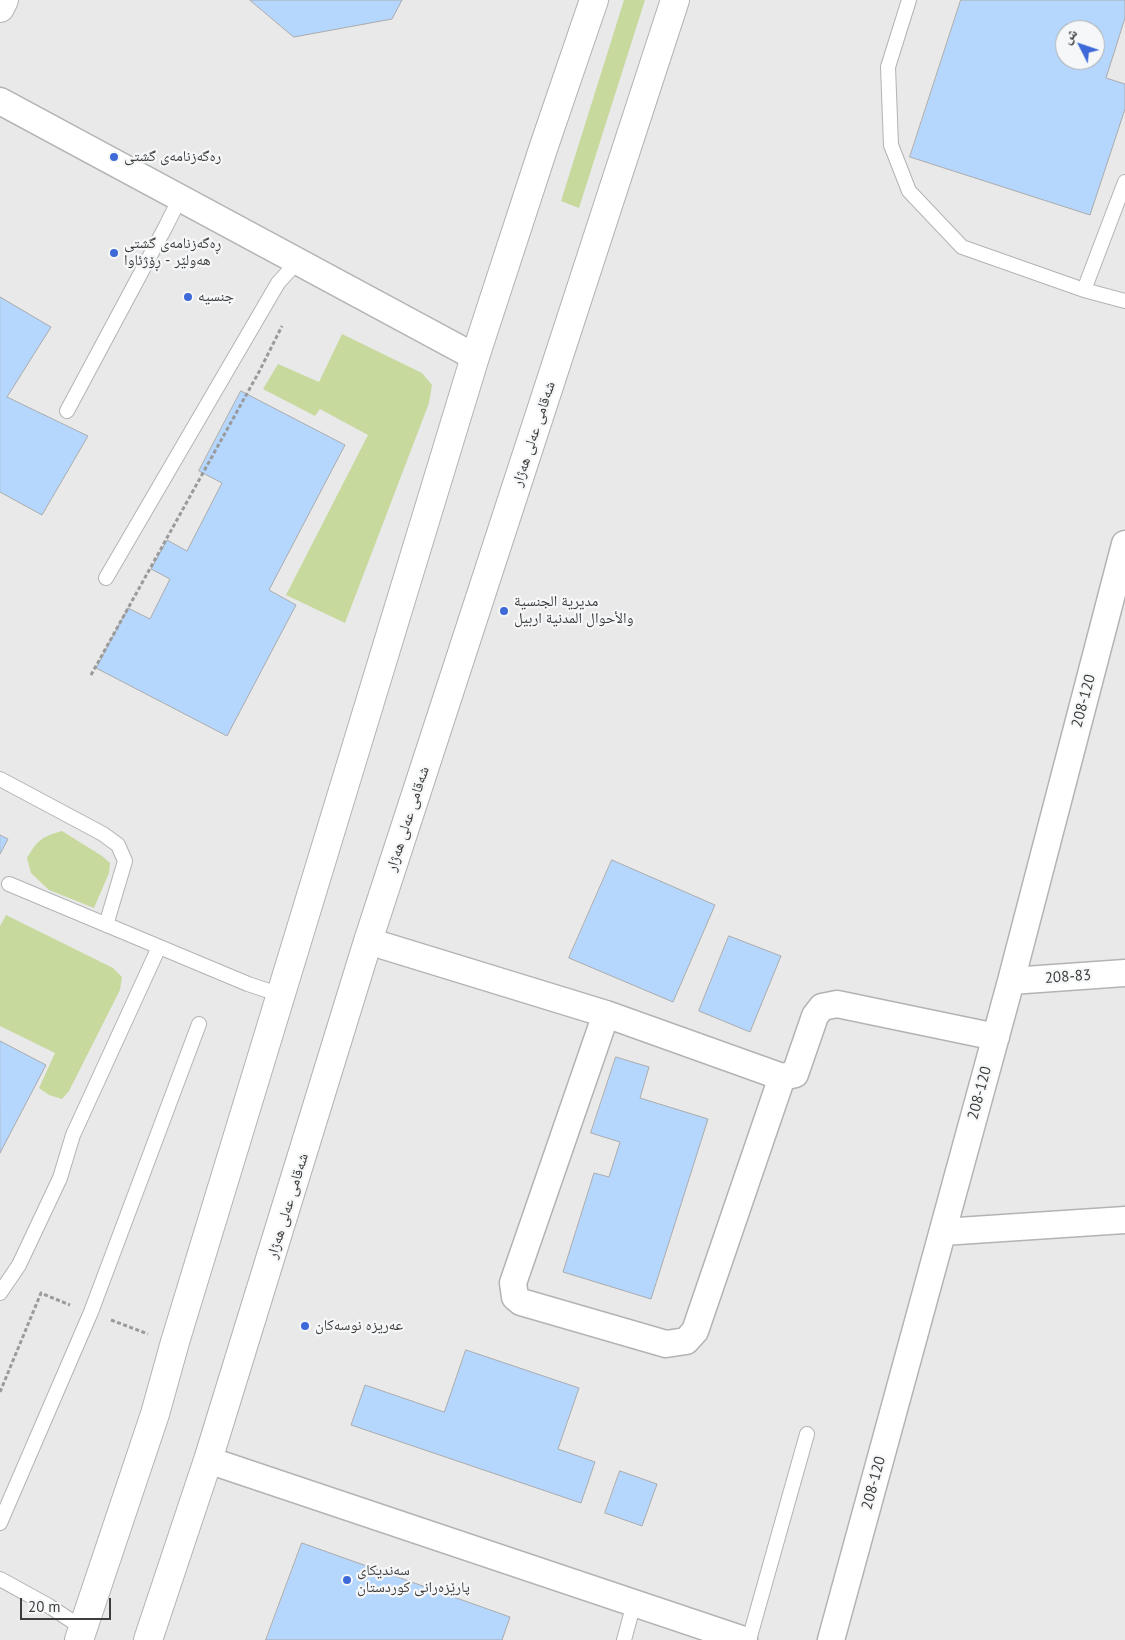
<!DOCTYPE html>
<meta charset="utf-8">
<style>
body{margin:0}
#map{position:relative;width:1125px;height:1640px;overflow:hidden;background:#e9e9ea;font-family:"PT Sans","Noto Naskh Arabic",sans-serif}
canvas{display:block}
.north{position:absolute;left:1055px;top:20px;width:50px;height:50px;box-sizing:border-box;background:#f6f7f8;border:1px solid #acadad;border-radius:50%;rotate:311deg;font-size:14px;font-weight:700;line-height:20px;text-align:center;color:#3d3d3d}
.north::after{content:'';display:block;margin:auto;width:18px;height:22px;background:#3d69d9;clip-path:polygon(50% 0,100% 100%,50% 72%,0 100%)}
.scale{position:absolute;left:20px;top:1598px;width:91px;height:22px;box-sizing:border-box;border:2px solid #3d3d3d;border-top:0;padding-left:6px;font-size:15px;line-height:18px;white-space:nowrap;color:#3d3d3d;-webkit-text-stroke:4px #f6f7f8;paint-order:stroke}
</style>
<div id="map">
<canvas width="1125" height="1640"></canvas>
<div class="north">ش</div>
<div class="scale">20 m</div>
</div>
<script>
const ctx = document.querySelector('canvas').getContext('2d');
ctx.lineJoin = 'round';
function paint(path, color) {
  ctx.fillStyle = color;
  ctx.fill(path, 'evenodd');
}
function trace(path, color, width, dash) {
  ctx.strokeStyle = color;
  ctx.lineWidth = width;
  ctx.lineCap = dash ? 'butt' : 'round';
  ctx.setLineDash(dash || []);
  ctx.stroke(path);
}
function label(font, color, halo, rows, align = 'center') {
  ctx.font = font + ' "PT Sans","Noto Naskh Arabic",sans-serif';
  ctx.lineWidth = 4.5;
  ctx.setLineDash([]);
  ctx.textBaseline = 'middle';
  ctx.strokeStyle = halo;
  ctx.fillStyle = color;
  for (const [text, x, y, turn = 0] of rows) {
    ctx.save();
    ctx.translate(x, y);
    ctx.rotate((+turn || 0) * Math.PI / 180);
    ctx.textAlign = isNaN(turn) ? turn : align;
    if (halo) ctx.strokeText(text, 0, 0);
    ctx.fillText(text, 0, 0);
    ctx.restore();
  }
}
paint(new Path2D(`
 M624 0H645L579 208 561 201Z
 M342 334 422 373 432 385 429 403 345 623 286 595 368 435 320 409 315 416 263 389 278 364 319 382Z
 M62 831 102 856 110 863 109 873 94 908 49 890 31 873 27 858C38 839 42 837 62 831Z
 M6 915 113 968 122 977 120 990 69 1091 62 1099 49 1095 39 1088 55 1053 0 1026V926Z`), '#c7d99c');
const building = new Path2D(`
 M250 0H402L392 19 294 37Z
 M961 0H1125V18L1106 78 1125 84V109L1090 215 910 157ZM1065 30H1095V60H1065Z
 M0 297 51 327 7 397 88 436 42 515 0 492Z
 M241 391 345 445 269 590 296 605 227 736 96 668 128 608 150 619 170 579 151 569 167 540 187 551 222 483 199 471Z
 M0 835 8 839 0 854Z
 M612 860 715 905 673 1002 569 958Z
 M729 936 781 956 750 1032 699 1011Z
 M0 1041 46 1065 0 1153Z
 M616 1057 649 1067 640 1098 708 1119 651 1299 563 1272 594 1173 609 1177 620 1142 591 1133Z
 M466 1350 579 1388 558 1449 595 1462 581 1503 351 1425 365 1385 444 1412Z
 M620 1471 657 1484 642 1526 605 1513Z
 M302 1543 510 1617 502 1640H266Z`);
paint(building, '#b5d6fd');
trace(building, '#aaabac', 1);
const lane = new Path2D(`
 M909 0 888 67 891 145 909 191 962 247 1084 290 1125 301
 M1084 290 1125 182
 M67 411 166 226 180 198
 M106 578 278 283 297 262
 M0 779 103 834 118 845 125 861 106 925
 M9 884 248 984 281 995
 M0 1293 19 1265 60 1178 73 1135 159 947
 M0 1523 91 1312 199 1024
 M0 1579 49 1606 84 1629
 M624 1640 634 1603
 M749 1640 807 1434`);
const street = new Path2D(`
 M0 101 475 357
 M368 941 606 1014 782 1077 795 1074 815 1016 822 1007 837 1004 996 1037
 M1011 981 1125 973
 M606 1014 513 1283 515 1297 521 1302 666 1344 686 1341 695 1331 782 1077
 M943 1232 1125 1220
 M208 1460 744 1640
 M831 1640 1011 981 1125 544`);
const secondary = new Path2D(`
 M0 8 4 0
 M79 1640 155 1414 175 1342 475 357 544 146 594 0
 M148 1640 208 1460 368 941 675 0`);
trace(lane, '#b2b3b4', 16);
trace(street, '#b2b3b4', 29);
trace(secondary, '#b2b3b4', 30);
trace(new Path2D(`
 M91 675 260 370 282 326
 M111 1320 148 1334
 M0 1392 41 1293 70 1305`), '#9a9a9b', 3, [4, 2.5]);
trace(lane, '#fff', 14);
trace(street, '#fff', 26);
trace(secondary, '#fff', 28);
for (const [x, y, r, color] of [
 [114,157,5,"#3d69d9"],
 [114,253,5,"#3d69d9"],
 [188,297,5,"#3d69d9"],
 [504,611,5,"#3d69d9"],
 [305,1326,5,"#3d69d9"],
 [347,1580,5,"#3d69d9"]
]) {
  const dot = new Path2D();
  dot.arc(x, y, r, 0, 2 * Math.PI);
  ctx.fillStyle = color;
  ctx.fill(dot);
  trace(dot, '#f6f7f8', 2);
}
label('15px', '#3d3d3d', '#f6f7f8', [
 ["رەگەزنامەی گشتی",124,157],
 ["ڕەگەزنامەی گشتی",124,244],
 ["هەولێر - ڕۆژئاوا",124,261],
 ["جنسیە",198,297],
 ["مديرية الجنسية",514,602],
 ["والأحوال المدنية اربيل",514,619],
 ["عەریزە نوسەکان",315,1326],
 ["سەندیکای",357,1571],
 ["پارێزەرانی کوردستان",357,1588]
], 'left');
label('15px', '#3d3d3d', '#f6f7f8', [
 ["شەقامی عەلی هەژار",534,434,-72],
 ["208-120",1084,701,-75],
 ["شەقامی عەلی هەژار",408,819,-72],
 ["208-83",1068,977,-4],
 ["208-120",980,1093,-75],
 ["شەقامی عەلی هەژار",288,1206,-73],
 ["208-120",874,1483,-75]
]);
</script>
